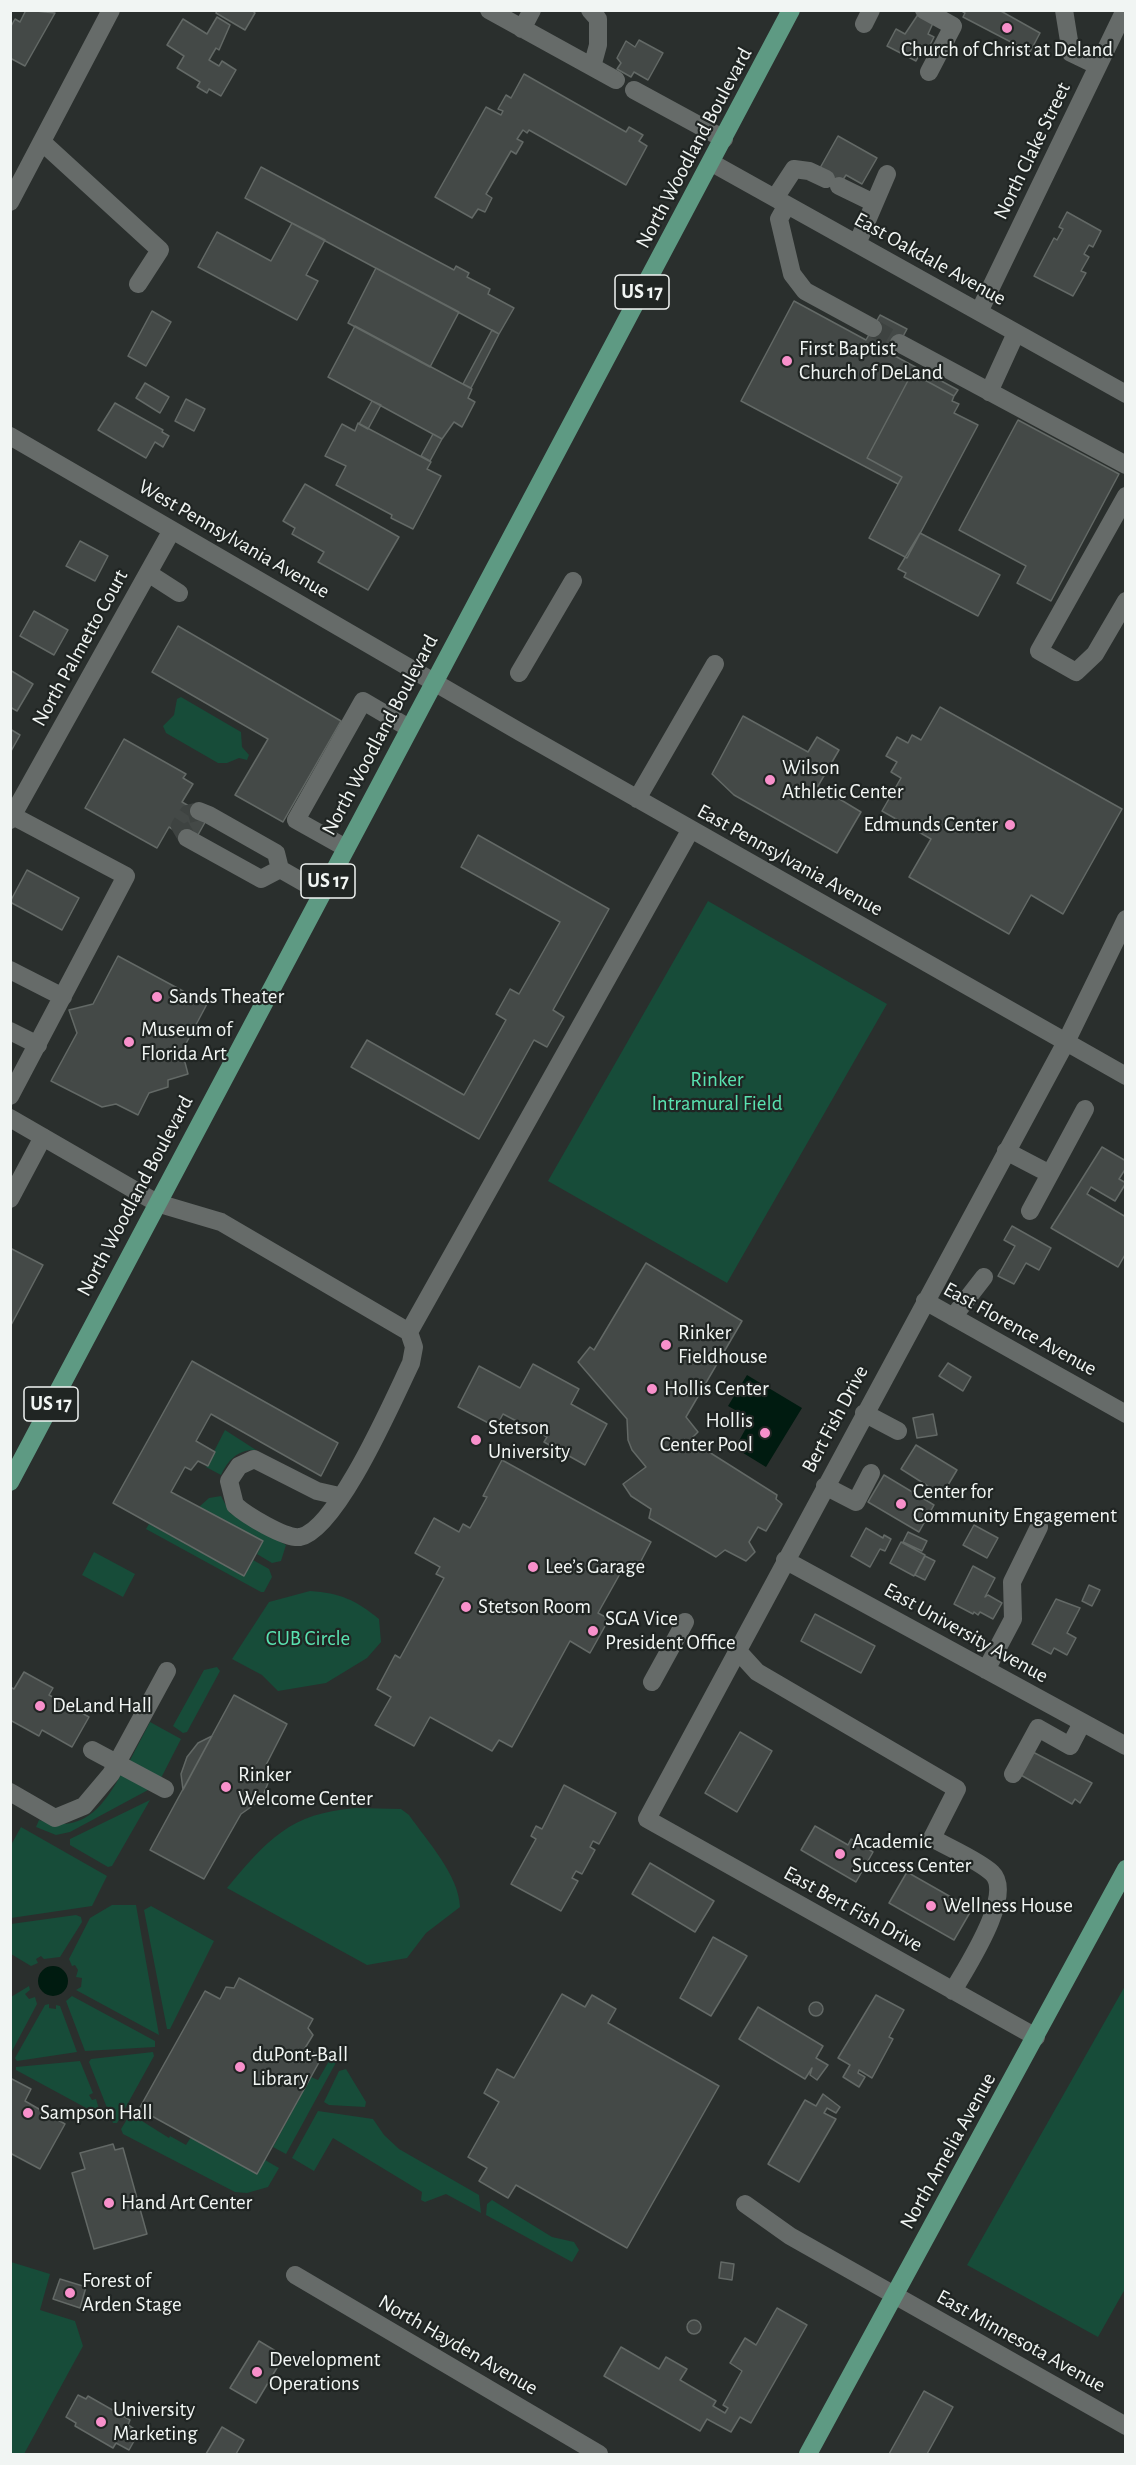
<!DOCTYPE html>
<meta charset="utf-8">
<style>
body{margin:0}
#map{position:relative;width:1136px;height:2465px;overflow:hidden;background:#2a2f2d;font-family:"Alegreya Sans",sans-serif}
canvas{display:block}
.frame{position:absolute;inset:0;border:12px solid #f1f5f3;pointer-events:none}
</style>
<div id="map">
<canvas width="1136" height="2465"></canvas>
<div class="frame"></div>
</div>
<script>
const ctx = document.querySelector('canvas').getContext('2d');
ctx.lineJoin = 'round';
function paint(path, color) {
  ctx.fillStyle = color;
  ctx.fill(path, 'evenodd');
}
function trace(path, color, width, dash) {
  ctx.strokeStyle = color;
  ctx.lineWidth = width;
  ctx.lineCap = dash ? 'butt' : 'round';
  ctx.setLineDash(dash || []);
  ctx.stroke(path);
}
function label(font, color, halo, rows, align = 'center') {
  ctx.font = font + ' "Alegreya Sans",sans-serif';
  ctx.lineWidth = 4.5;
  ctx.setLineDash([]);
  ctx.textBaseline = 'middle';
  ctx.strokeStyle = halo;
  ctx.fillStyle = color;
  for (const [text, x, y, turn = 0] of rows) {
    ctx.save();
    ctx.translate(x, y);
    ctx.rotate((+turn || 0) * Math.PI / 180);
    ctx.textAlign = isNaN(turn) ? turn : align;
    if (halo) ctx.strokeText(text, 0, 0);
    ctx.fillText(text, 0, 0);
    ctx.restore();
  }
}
paint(new Path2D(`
 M181 697 241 732 242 747 249 755 247 760 239 758 227 763H218L166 733 163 726 174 715 177 699Z
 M708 901 887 1004 727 1283 548 1181Z
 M225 1430 256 1450C238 1449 228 1460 221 1475L206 1467Z
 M221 1496 230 1513 286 1545 281 1561 272 1563 257 1554 263 1541 199 1507 209 1498Z
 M149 1524 244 1576 253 1560 269 1569 272 1577 264 1592H261L146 1529Z
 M94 1552 135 1574 123 1597 82 1575Z
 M310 1591C340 1593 356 1600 379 1619L381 1642 367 1658 326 1683 278 1691 262 1675 232 1659 269 1602Z
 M217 1667 220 1671 187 1732 183 1733 173 1726 204 1670Z
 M150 1722 181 1739 161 1778 128 1764Z
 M123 1771 150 1788 148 1790 70 1832 56 1835 36 1827 39 1820C83 1835 104 1806 123 1771Z
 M150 1800 112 1866 108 1867 70 1845V1839Z
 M356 1808 401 1809 409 1815C427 1841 459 1875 460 1907L426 1933 407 1958 367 1965 227 1888C267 1840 290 1813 356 1808Z
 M21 1827 107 1876 92 1906 11 1918V1845Z
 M112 1905H136L159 2035 76 1990 81 1987 82 1978 76 1977 78 1970 75 1965 72 1966 69 1959 90 1918Z
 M151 1906 214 1941 170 2029H167L144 1910Z
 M76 1915 81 1917 82 1922 60 1957 44 1959 41 1956 36 1959 38 1963 31 1966 11 1954V1924Z
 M29 1986 30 1990 25 1994 29 1999 35 1997 37 2004 11 2053V1997Z
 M1125 1986V2289L1098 2337 967 2265Z
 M72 1996 155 2041V2047L85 2051 66 2001Z
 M49 2004V2008L56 2009V2005L60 2006 77 2052 17 2061 15 2058 45 2005Z
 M153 2052 154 2056 117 2123H113L89 2062 91 2059Z
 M333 2054 339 2057 286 2154 273 2147 311 2077 318 2080Z
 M80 2061 93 2093 89 2095 92 2100 96 2099 101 2116 16 2070V2067Z
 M346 2069 366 2102 365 2107 329 2105 324 2102 339 2071Z
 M318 2111 373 2119 384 2135 399 2149 479 2195 481 2213 446 2194 425 2202 421 2200 422 2192 333 2138 314 2171 292 2158Z
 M129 2116H134L169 2138 170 2136 186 2145 191 2137 257 2174 265 2160 279 2168 268 2187 247 2193 235 2192 123 2134 121 2129Z
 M492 2200 552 2237 574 2242 579 2250 572 2262 486 2215 487 2204Z
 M11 2262 50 2274 40 2310 75 2321 83 2346 24 2454H11Z`), '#174c39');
paint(new Path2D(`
 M747 1375 802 1408 766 1467 735 1448 751 1419 728 1406Z
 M38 1981a15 15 0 1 1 30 0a15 15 0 1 1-30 0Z`), '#001b10');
const building = new Path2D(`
 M26 10 55 13 25 66 10 58V28L15 19 20 22Z
 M217 10H252L255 13 245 30 216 13Z
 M960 10H999L1040 33 1030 52 963 17 965 13Z
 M919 13 934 21 928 34 934 37 927 51 923 48 916 61 887 46 896 29 905 34Z
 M217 17 230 25 219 50 216 48 209 60 219 66 222 61 236 70 221 96 209 89 207 93 197 87 200 82 177 68 184 56 167 45 183 19 207 34Z
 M639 40 663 53 648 80 634 72 631 77 617 69 621 63 617 58 626 41 635 47Z
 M524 74 626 132 629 127 643 135 639 141 647 146 626 185 529 130 527 133 523 130 517 139 523 142 516 154 511 151 486 194 492 198 485 212 478 209 472 218 435 197 486 107 501 115 503 111 498 109 506 95 511 98Z
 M838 136 877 158 862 184 846 175 837 189 820 168Z
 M261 167 454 270 456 266 469 273 467 277 490 289 488 294 514 308 499 334 245 198Z
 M1067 212 1101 231 1093 247 1089 245 1084 254 1089 257 1081 271 1086 273 1073 296 1034 276 1054 238 1057 240 1063 229 1059 227Z
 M292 223 325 240 306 275 318 281 297 320 198 267 217 232 271 261Z
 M376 268 459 312 430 367 348 323Z
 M794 301 866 340 880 315 907 329 893 355 958 390 954 396 912 373 867 458 902 477 898 484 741 401Z
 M152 311 171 322 146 366 128 356Z
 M355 326 472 389 468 398 475 402 462 427 454 422 442 439 328 377Z
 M492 330 499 334 471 388 463 384Z
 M912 373 954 396 952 401 959 404 954 413 978 425 907 558 869 538 902 477 867 458Z
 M145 383 169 397 160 413 136 398Z
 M186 399 205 409 194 431 175 421Z
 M372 401 381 405 368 429 359 424Z
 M115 403 163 430 162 432 169 436 163 447 155 442 146 458 98 430Z
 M1018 420 1119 474 1051 601 1017 583 1026 566 959 530Z
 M358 423 431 462 427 469 441 476 413 529 391 518 392 515 336 485 346 466 325 456 342 424 355 431Z
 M433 434 442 439 430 461 421 456Z
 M305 484 399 537 368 590 318 562 324 552 292 534 295 528 283 521Z
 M920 533 1000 575 978 616 904 577 906 573 898 569Z
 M80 541 108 556 95 581 66 566Z
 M34 611 68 630 54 655 20 636Z
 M178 626 341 721 283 822 235 795 268 739 152 672Z
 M10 670 33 684 17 711 10 707Z
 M940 707 1122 809 1063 914 1031 895 1009 934 909 877 931 839 882 811 901 778 891 772 897 762 886 756 897 737 908 743 912 735 921 740Z
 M743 716 808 752 817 737 839 750 818 786 861 812 837 853 734 795 712 774Z
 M10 729 20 735 10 753Z
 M124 739 186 774 183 778 193 784 182 802 208 817 194 842 169 827 157 848 85 808Z
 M478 835 609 909 553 1010 564 1017 547 1047 534 1040 479 1139 351 1067 367 1040 464 1095 506 1020 496 1014 510 989 519 994 560 922 461 867Z
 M27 870 79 898 62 930 10 902Z
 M118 956 207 1004 182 1051 188 1074 168 1080V1087L149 1093 138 1115 116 1104 102 1107 51 1081 77 1033 69 1010 93 1004Z
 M1102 1147 1126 1161V1168L1119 1179 1126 1183 1115 1201 1091 1187 1087 1194 1126 1217V1253L1118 1267 1051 1228Z
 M1012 1226 1051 1248 1039 1270 1026 1263 1014 1284 998 1276 1015 1246 1004 1240Z
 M10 1248 43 1265 10 1327Z
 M646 1263 742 1321 686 1417 698 1432 690 1440 777 1495 776 1499 782 1504 766 1531 758 1527 749 1542 755 1552 746 1561 725 1550 716 1557 649 1518 651 1509 631 1496 623 1484 646 1467 632 1450 628 1440 627 1419 578 1362 590 1347 594 1350Z
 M192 1361 338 1443 321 1476 211 1414 196 1441 215 1452 208 1466 198 1461 191 1470 185 1467 171 1492 263 1541 244 1576 113 1503Z
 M948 1363 971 1377 963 1391 939 1376Z
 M533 1364 579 1389 571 1404 607 1424 585 1465 544 1442 547 1437 503 1414 496 1427 458 1407 479 1366 520 1388Z
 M933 1414 937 1435 917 1438 913 1418Z
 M916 1445 957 1470 942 1495 901 1469Z
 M502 1460 651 1542 632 1578 621 1572 598 1613 609 1619 590 1653 570 1641 512 1747 499 1740 492 1751 430 1717 414 1746 375 1725 391 1697 377 1689 395 1655 400 1658 444 1578 436 1574 440 1567 415 1553 434 1518 459 1532 463 1524 470 1528 487 1497 483 1496Z
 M884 1475 934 1505 919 1532 868 1502Z
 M974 1525 998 1538 987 1558 963 1545Z
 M866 1528 883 1538 884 1535 891 1539 885 1551 880 1549 870 1567 851 1556Z
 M908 1532 927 1541 922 1551 903 1542Z
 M901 1542 925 1555 914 1576 890 1563Z
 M925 1556 935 1561 925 1580 915 1575Z
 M973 1566 995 1578 985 1597 988 1595 1002 1603 993 1619 980 1612 978 1615 974 1612 973 1614 954 1604Z
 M1089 1585 1100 1590 1092 1606 1082 1601Z
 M1056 1599 1080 1608 1067 1633 1076 1638 1067 1655 1054 1648 1051 1654 1032 1644Z
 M815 1614 875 1646 861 1673 801 1641Z
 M24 1672 53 1688 49 1695 89 1717 72 1747 42 1730 39 1736 10 1720V1687L14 1689Z
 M234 1695 287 1724 266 1765 268 1783 264 1793 258 1802 241 1814 204 1879 150 1850Z
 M740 1732 772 1751 737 1812 705 1793Z
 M212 1736 183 1790 181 1774 187 1757 198 1743Z
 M1031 1751 1092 1783 1080 1803 1075 1799 1072 1804 1019 1774Z
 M564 1785 616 1813 599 1844 593 1841 590 1847 595 1850 582 1874 576 1871 572 1878 578 1881 561 1911 511 1884 536 1839 531 1836 536 1826 542 1829Z
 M815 1826 848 1845 851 1839 873 1852 856 1882 801 1850Z
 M650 1863 714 1901 695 1932 632 1894Z
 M907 1872 972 1909 954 1940 889 1903Z
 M713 1937 747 1956 711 2016 680 1998Z
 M239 1978 313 2019 308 2028 313 2035 305 2048 322 2057 257 2174 139 2109 205 1991 220 1999 226 1987 234 1988Z
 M562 1994 585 2007 592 1995 616 2009 608 2023 719 2086 627 2248 516 2185 508 2198 479 2181 487 2168 468 2157 499 2102 484 2093 497 2069 514 2078Z
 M876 1995 904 2010 889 2037 893 2039 872 2078 859 2070 858 2073 865 2077 859 2087 843 2077 850 2065 838 2058Z
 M809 2009a7 7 0 1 1 14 0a7 7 0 1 1-14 0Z
 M758 2007 823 2046 816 2058 828 2065 817 2080 810 2075 812 2068 805 2079 739 2039Z
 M10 2078 31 2089 25 2101 65 2124 40 2169 10 2153Z
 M823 2094 840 2107 836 2113 827 2108 824 2113 836 2119 799 2182 768 2164 805 2100 816 2106Z
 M113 2144 115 2150 123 2148 147 2234 94 2249 72 2173 85 2169 80 2153Z
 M721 2262 734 2264 732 2280 719 2278Z
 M60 2279 86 2287 80 2308 53 2299Z
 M777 2308 807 2325 751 2423 740 2417 731 2432 707 2419 700 2431 604 2376 621 2347 659 2369 666 2357 687 2369 680 2380 716 2401 713 2406 725 2413 728 2408 723 2405 742 2371 730 2363 745 2338 756 2345Z
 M687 2327a7 7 0 1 1 14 0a7 7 0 1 1-14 0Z
 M259 2341 284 2356 256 2403 230 2388Z
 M924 2391 953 2407 927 2454H889Z
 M78 2395 86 2399 88 2396 130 2420 128 2425 139 2432 129 2450 116 2443 113 2448 75 2426 76 2423 66 2417Z
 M222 2427 244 2440 236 2454H206Z`);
paint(building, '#444947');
trace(building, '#636966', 1.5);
trace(new Path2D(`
 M873 328 899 343
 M187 838 180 826 188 814 199 811`), '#3e4341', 18, [18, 9]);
trace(new Path2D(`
 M489 10 616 80
 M590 10 598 19V45L592 67
 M924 10 953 26 929 72
 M1064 10 1071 53 1098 66
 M864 24 871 10
 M522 29 532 10
 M634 90 724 139
 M42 142 160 250 138 284
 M712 163 1126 394
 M839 186 874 203
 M775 198 794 169 809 171 826 179
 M10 202 111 10
 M787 205 779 219 792 274 805 291 873 328
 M857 244 887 174
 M979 312 1125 10
 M899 343 1126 465
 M989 392 1016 333
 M10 436 520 732 1126 1076
 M1126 496 1039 651 1076 672 1095 654 1126 601
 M148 573 179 593
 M519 673 573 581
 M637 799 715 664
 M199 811 209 815 276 853 280 869 322 893
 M10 820 172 530
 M187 838 261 879 280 869
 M346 848 296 820 363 701 409 728
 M10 970 63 997
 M10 1031 38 1045
 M10 1096 126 876 13 816
 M10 1118 157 1203 221 1222 409 1332 691 829
 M1006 1151 1050 1174 1085 1109
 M10 1199 43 1137
 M1030 1211 1050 1174
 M925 1301 1126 1414
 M953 1317 984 1277
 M864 1413 898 1431
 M825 1486 856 1502 871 1473
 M339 1496 317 1491 254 1459 239 1466 229 1481 235 1505C246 1515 285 1539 300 1537 337 1530 394 1398 411 1363L414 1347 409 1332
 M785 1560 1126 1746
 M737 1650 757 1672 957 1789 932 1838C949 1848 978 1860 992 1873 1015 1895 965 1969 953 1991
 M986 1670 1013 1619 1012 1582 1039 1527
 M652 1682 685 1622
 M92 1750 165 1789
 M1013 1774 1038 1728 1070 1746 1082 1723
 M10 1792 55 1818 84 1806 111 1774 167 1671
 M1036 2037 647 1819 1066 1042 1126 919
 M745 2204 790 2236 1126 2426
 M295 2275 599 2454`), '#666b69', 18);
trace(new Path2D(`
 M10 1482 791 10
 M808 2454 1126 1869`), '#5e9a83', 18);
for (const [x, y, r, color] of [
 [1007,28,6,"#f890cb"],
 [787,361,6,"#f890cb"],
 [770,780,6,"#f890cb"],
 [1010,825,6,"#f890cb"],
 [157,997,6,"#f890cb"],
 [129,1042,6,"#f890cb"],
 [666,1345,6,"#f890cb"],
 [652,1389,6,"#f890cb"],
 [765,1433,6,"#f890cb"],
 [476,1440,6,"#f890cb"],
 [901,1504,6,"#f890cb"],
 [533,1567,6,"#f890cb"],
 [466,1607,6,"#f890cb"],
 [593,1631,6,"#f890cb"],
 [40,1706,6,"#f890cb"],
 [226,1787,6,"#f890cb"],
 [840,1854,6,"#f890cb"],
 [931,1906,6,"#f890cb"],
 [240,2067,6,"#f890cb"],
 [28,2113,6,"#f890cb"],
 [109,2203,6,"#f890cb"],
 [70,2293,6,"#f890cb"],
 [257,2372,6,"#f890cb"],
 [101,2422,6,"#f890cb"]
]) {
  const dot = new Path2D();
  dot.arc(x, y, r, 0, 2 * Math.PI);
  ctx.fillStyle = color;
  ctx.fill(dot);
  trace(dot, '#202523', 2);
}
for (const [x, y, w] of [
 [642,292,54],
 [328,881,54],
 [51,1404,54]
]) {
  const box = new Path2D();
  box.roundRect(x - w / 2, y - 17, w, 34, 4.5);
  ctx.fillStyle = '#202523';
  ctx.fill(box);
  trace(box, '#f1f5f3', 1.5);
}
label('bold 20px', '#f1f5f3', null, [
 ["US 17",642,292],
 ["US 17",328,881],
 ["US 17",51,1404]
]);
label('21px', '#f1f5f3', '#202523', [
 ["Church of Christ at Deland",1007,50,"center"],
 ["First Baptist",799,349],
 ["Church of DeLand",799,373],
 ["Wilson",782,768],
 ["Athletic Center",782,792],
 ["Edmunds Center",998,825,"right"],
 ["Sands Theater",169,997],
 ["Museum of",141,1030],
 ["Florida Art",141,1054],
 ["Rinker",678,1333],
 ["Fieldhouse",678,1357],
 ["Hollis Center",664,1389],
 ["Hollis",753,1421,"right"],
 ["Center Pool",753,1445,"right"],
 ["Stetson",488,1428],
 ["University",488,1452],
 ["Center for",913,1492],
 ["Community Engagement",913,1516],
 ["Lee’s Garage",545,1567],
 ["Stetson Room",478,1607],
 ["SGA Vice",605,1619],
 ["President Office",605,1643],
 ["DeLand Hall",52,1706],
 ["Rinker",238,1775],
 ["Welcome Center",238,1799],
 ["Academic",852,1842],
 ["Success Center",852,1866],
 ["Wellness House",943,1906],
 ["duPont-Ball",252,2055],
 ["Library",252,2079],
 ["Sampson Hall",40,2113],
 ["Hand Art Center",121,2203],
 ["Forest of",82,2281],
 ["Arden Stage",82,2305],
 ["Development",269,2360],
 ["Operations",269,2384],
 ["University",113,2410],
 ["Marketing",113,2434]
], 'left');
label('21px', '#f1f5f3', '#202523', [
 ["North Woodland Boulevard",694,148,-62],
 ["North Clake Street",1032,151,-64],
 ["East Oakdale Avenue",930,259,29],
 ["West Pennsylvania Avenue",234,539,30],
 ["North Palmetto Court",80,648,-61],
 ["North Woodland Boulevard",380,735,-62],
 ["East Pennsylvania Avenue",790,860,29],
 ["North Woodland Boulevard",135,1196,-62],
 ["East Florence Avenue",1020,1329,29],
 ["Bert Fish Drive",835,1419,-62],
 ["East University Avenue",966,1633,29],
 ["East Bert Fish Drive",853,1909,29],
 ["North Amelia Avenue",948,2151,-61],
 ["East Minnesota Avenue",1021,2341,29],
 ["North Hayden Avenue",458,2345,30]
]);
label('21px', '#59e2b0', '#202523', [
 ["Rinker",717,1080],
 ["Intramural Field",717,1104],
 ["CUB Circle",308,1639]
]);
</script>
